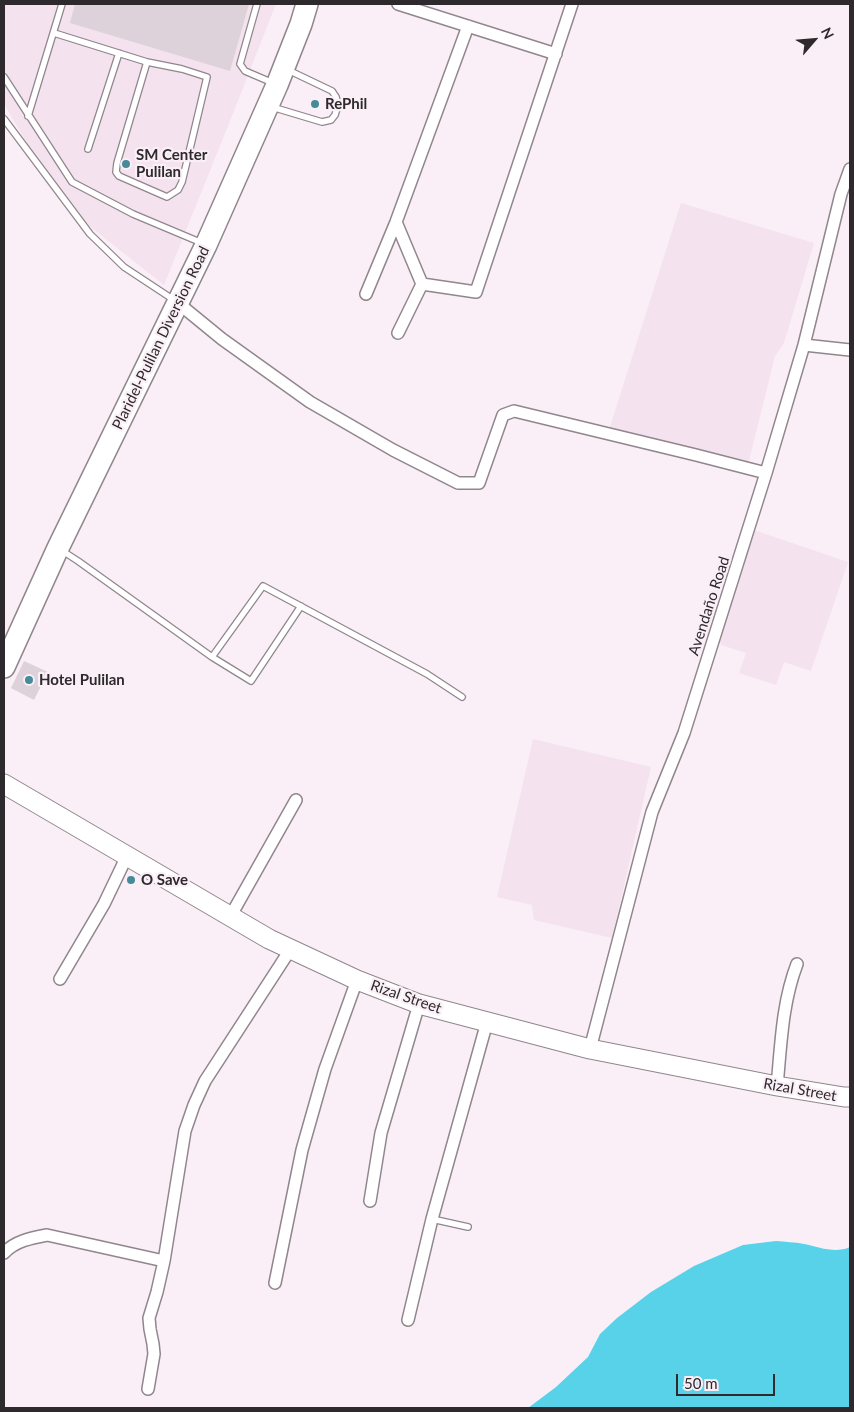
<!DOCTYPE html>
<meta charset="utf-8">
<style>
body{margin:0}
#map{position:relative;width:854px;height:1412px;overflow:hidden;background:#faeff6;font-family:Lato,sans-serif}
canvas{display:block}
.frame{position:absolute;inset:0;border:5px solid #2d292c;pointer-events:none}
.north{position:absolute;left:789px;top:15px;width:50px;height:50px;-webkit-text-stroke:4px #faeff6;paint-order:stroke;rotate:63deg;font-size:14px;font-weight:700;line-height:20px;text-align:center;color:#2d292c}
.north::after{content:'';display:block;margin:auto;width:18px;height:22px;background:#2d292c;clip-path:polygon(50% 0,100% 100%,50% 72%,0 100%)}
.scale{position:absolute;left:676px;top:1374px;width:99px;height:22px;box-sizing:border-box;border:2px solid #2d292c;border-top:0;padding-left:6px;font-size:15px;line-height:18px;white-space:nowrap;color:#2d292c;-webkit-text-stroke:4px #faeff6;paint-order:stroke}
</style>
<div id="map">
<canvas width="854" height="1412"></canvas>
<div class="frame"></div>
<div class="north">N</div>
<div class="scale">50 m</div>
</div>
<script>
const ctx = document.querySelector('canvas').getContext('2d');
ctx.lineJoin = 'round';
function paint(path, color) {
  ctx.fillStyle = color;
  ctx.fill(path, 'evenodd');
}
function trace(path, color, width, dash) {
  ctx.strokeStyle = color;
  ctx.lineWidth = width;
  ctx.lineCap = dash ? 'butt' : 'round';
  ctx.setLineDash(dash || []);
  ctx.stroke(path);
}
function label(font, color, halo, rows, align = 'center') {
  ctx.font = font + ' Lato,sans-serif';
  ctx.lineWidth = 4.5;
  ctx.setLineDash([]);
  ctx.textBaseline = 'middle';
  ctx.strokeStyle = halo;
  ctx.fillStyle = color;
  for (const [text, x, y, turn = 0] of rows) {
    ctx.save();
    ctx.translate(x, y);
    ctx.rotate((+turn || 0) * Math.PI / 180);
    ctx.textAlign = isNaN(turn) ? turn : align;
    if (halo) ctx.strokeText(text, 0, 0);
    ctx.fillText(text, 0, 0);
    ctx.restore();
  }
}
paint(new Path2D(`
 M4 4H276L230 121 164 285 64 206 4 104Z
 M681 203 814 243 784 343 775 356 747 469 609 430Z
 M748 528 848 562 811 671 784 662 776 685 739 673 746 653 721 645 715 630Z
 M533 739 651 767 612 938 534 920 532 905 497 897Z`), '#f4e2ee');
paint(new Path2D(`
 M776 1241C785 1242 795 1242 804 1244 819 1247 835 1254 850 1247V1408H528L556 1387 588 1357 600 1334 617 1318 651 1292 694 1266 743 1245Z`), '#57d2e9');
paint(new Path2D(`
 M75 4H249L230 71 70 23Z
 M24 661 48 672 34 700 11 688Z`), '#ddd2d9');
const lane = new Path2D(`
 M257 4 240 64 245 71 273 83
 M54 33 147 62 182 69 207 77 182 182 178 190 167 197 119 176 116 172 117 163 147 62
 M4 77 72 182 133 214 202 243
 M272 107 322 122 331 120 335 115 338 105 336 97 332 91 288 70
 M28 116 62 4
 M4 119 90 234 124 267 174 300
 M88 149 119 53
 M61 550 78 561 212 657 263 586 427 674 462 697
 M212 657 251 681 301 606
 M432 1219 468 1227`);
const street = new Path2D(`
 M398 4 556 54
 M396 222 422 284 476 292 572 4
 M366 294 396 222 468 26
 M178 303 222 339 310 402 393 450 458 483H479L503 415 514 411 696 455 766 473
 M398 333 422 284
 M804 345 850 350
 M230 917 296 800
 M60 979 104 904 127 856
 M590 1049 652 812 684 733 766 473 804 345 841 194 850 169
 M777 1086C781 1045 782 1003 797 964
 M370 1201 381 1133 419 1004
 M4 1253C15 1241 31 1238 47 1235L164 1261
 M275 1283 302 1150 325 1069 357 980
 M408 1320 432 1219 487 1022
 M148 1389 154 1354 153 1344 150 1329 149 1318 157 1292 164 1261 185 1131 194 1105 205 1081 290 950`);
const primary = new Path2D(`
 M4 784 269 939 357 980 419 1004 590 1049 777 1086 844 1097H850`);
const highway = new Path2D(`
 M4 667 58 548 206 245 277 85 301 24 307 4`);
trace(lane, '#90868c', 8);
trace(street, '#90868c', 14);
trace(primary, '#90868c', 21);
trace(highway, '#90868c', 24);
trace(lane, '#fff', 5.5);
trace(street, '#fff', 11);
trace(primary, '#fff', 19);
trace(highway, '#fff', 21);
for (const [x, y, r, color] of [
 [315,104,5,"#468b99"],
 [126,164,5,"#468b99"],
 [29,680,5,"#468b99"],
 [131,880,5,"#468b99"]
]) {
  const dot = new Path2D();
  dot.arc(x, y, r, 0, 2 * Math.PI);
  ctx.fillStyle = color;
  ctx.fill(dot);
  trace(dot, '#faeff6', 2);
}
label('bold 15px', '#2d292c', '#faeff6', [
 ["RePhil",325,104],
 ["SM Center",136,155],
 ["Pulilan",136,172],
 ["Hotel Pulilan",39,680],
 ["O Save",141,880]
], 'left');
label('15px', '#2d292c', '#faeff6', [
 ["Plaridel-Pulilan Diversion Road",161,338,-64],
 ["Avendaño Road",709,606,-72],
 ["Rizal Street",406,997,19],
 ["Rizal Street",800,1090,10]
]);
</script>
